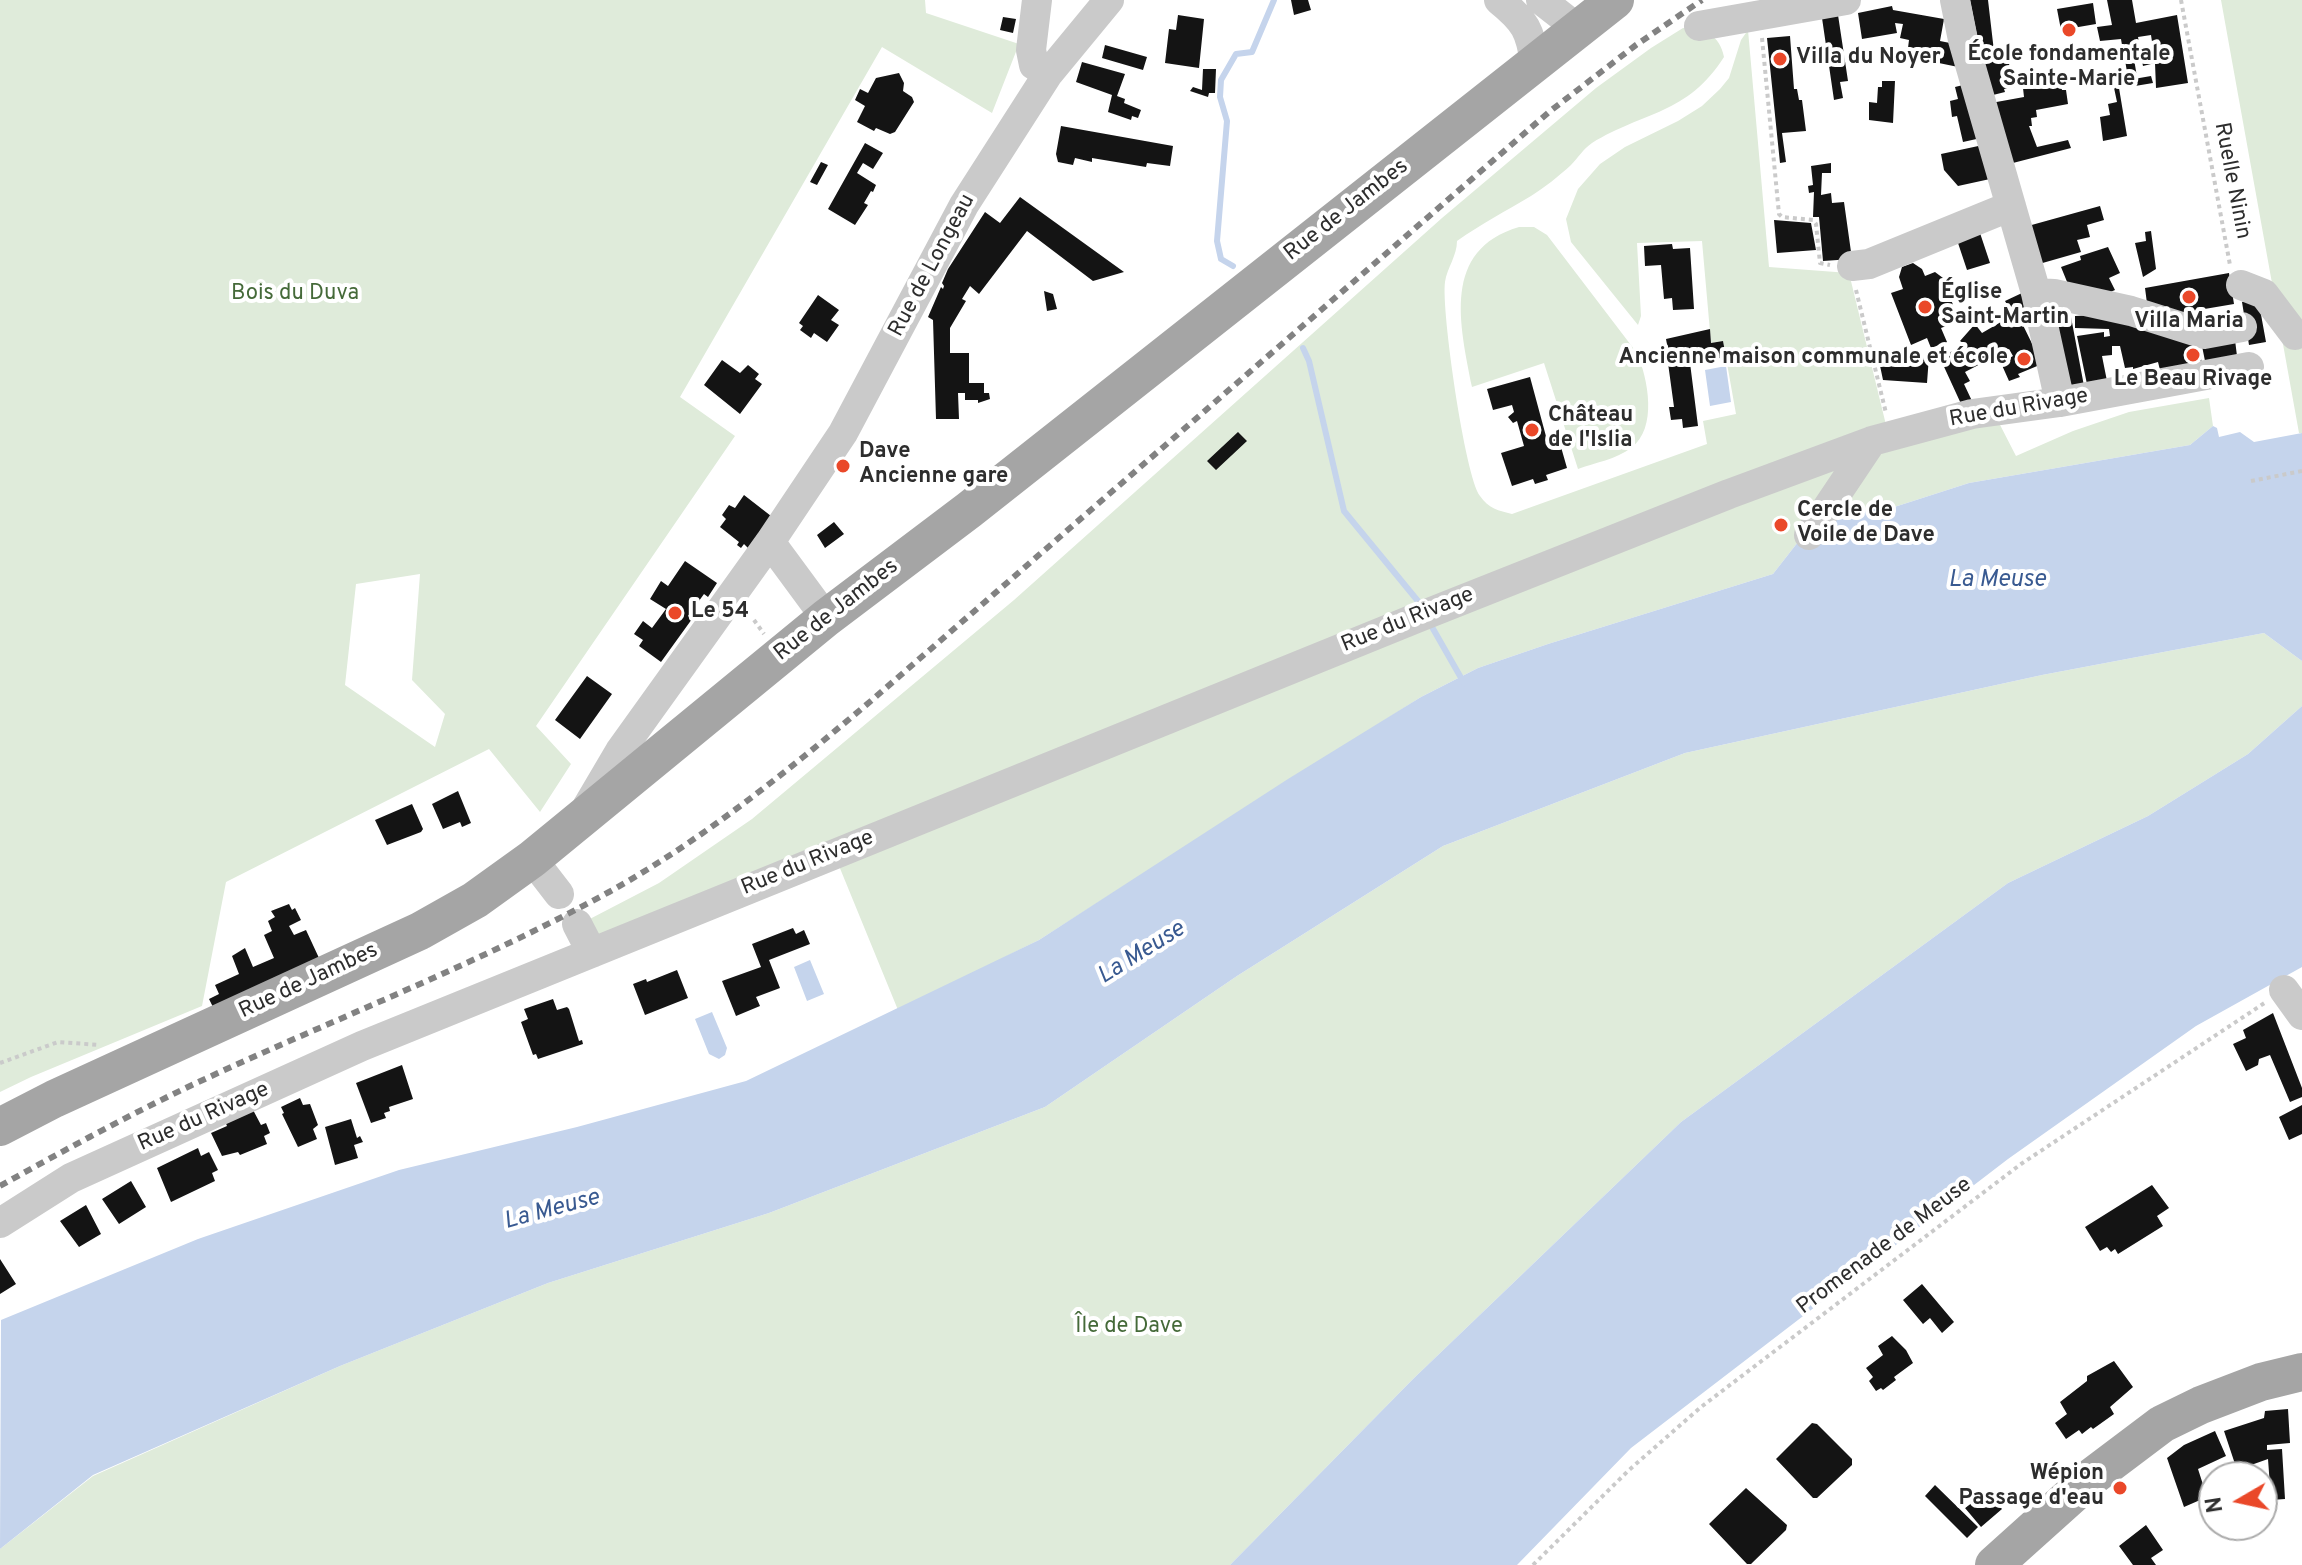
<!DOCTYPE html>
<meta charset="utf-8">
<style>
body{margin:0}
#map{position:relative;width:2302px;height:1565px;overflow:hidden;background:#fff;font-family:Overpass,sans-serif}
canvas{display:block}
.north{position:absolute;left:2198px;top:1461px;width:80px;height:80px;box-sizing:border-box;background:#fff;border:2px solid #ababab;border-radius:50%;rotate:261deg;font-size:22px;font-weight:700;line-height:32px;text-align:center;color:#2d2d2d}
.north::after{content:'';display:block;margin:auto;width:28px;height:36px;background:#ea4829;clip-path:polygon(50% 0,100% 100%,50% 72%,0 100%)}
</style>
<div id="map">
<canvas width="2302" height="1565"></canvas>
<div class="north">N</div>
</div>
<script>
const ctx = document.querySelector('canvas').getContext('2d');
ctx.lineJoin = 'round';
function paint(path, color) {
  ctx.fillStyle = color;
  ctx.fill(path, 'evenodd');
}
function trace(path, color, width, dash) {
  ctx.strokeStyle = color;
  ctx.lineWidth = width;
  ctx.lineCap = dash ? 'butt' : 'round';
  ctx.setLineDash(dash || []);
  ctx.stroke(path);
}
function label(font, color, halo, rows, align = 'center') {
  ctx.font = font + ' Overpass,sans-serif';
  ctx.lineWidth = 8;
  ctx.setLineDash([]);
  ctx.textBaseline = 'middle';
  ctx.strokeStyle = halo;
  ctx.fillStyle = color;
  for (const [text, x, y, turn = 0] of rows) {
    ctx.save();
    ctx.translate(x, y);
    ctx.rotate((+turn || 0) * Math.PI / 180);
    ctx.textAlign = isNaN(turn) ? turn : align;
    if (halo) ctx.strokeText(text, 0, 0);
    ctx.fillText(text, 0, 0);
    ctx.restore();
  }
}
paint(new Path2D(`
 M0 0H925L926 13 1019 44 992 113 882 47 680 397 735 436 536 726 571 764 540 812 489 749 226 882 202 1006 31 1077 0 1092ZM420 574 412 680 445 714 435 747 345 685 356 584Z
 M2221 0H2302V433H2299Z
 M1683 28C1704 28 1720 35 1724 57 1687 115 1644 111 1592 143 1583 149 1578 158 1571 165 1559 176 1544 188 1531 196 1506 211 1481 224 1457 241 1457 256 1447 268 1445 282 1441 309 1465 477 1480 496 1488 508 1499 511 1512 514L1707 444 1703 421 1736 414 1723 341 1711 343 1702 241 1637 243 1641 316 1638 325 1571 242 1566 219 1578 189 1600 164 1625 147 1678 121 1702 106 1720 89 1729 78 1741 40 1748 30 1769 267 1849 273 1887 429 595 941 584 922 659 883 752 819 1014 600 1442 218 1596 88 1651 48Z
 M1519 227H1534L1547 235 1637 353C1648 379 1658 428 1631 448 1617 459 1594 463 1578 469L1544 363 1472 387C1460 325 1441 250 1519 227Z
 M2209 398 2213 426 2190 445 1969 483 1882 511 1874 502 1854 517 1830 516 1805 533 1773 574 1548 644 1478 668 1421 697 1039 940 898 1010 837 861 1855 454 1998 421 2016 456 2073 431 2129 412Z
 M2264 633 2302 661V706L2248 754 2148 816 2008 883 1681 1122 1413 1379 1230 1565H0V1549L93 1476 340 1366 548 1283 769 1213 1045 1107 1237 976 1443 846 1685 753 2042 675Z`), '#dfebda');
paint(new Path2D(`
 M1726 366 1731 402 1710 406 1705 370Z
 M2213 426 2217 428 2219 437 2240 432 2254 442 2302 433V661L2264 633 2042 675 1685 753 1443 846 1237 976 1045 1107 769 1213 548 1283 340 1366 93 1475 0 1549 1 1320 198 1239 399 1170 577 1127 746 1081 1039 940 1288 779 1421 697 1478 668 1548 644 1773 574 1805 533 1830 516 1854 517 1875 502 1882 511 1969 483 2190 445Z
 M2302 706V967L2196 1026 2008 1159 1631 1448 1517 1565H1230L1413 1379 1681 1122 2008 883 2148 816 2248 754Z
 M810 960 824 994 807 1001 794 967Z
 M712 1012 727 1048 725 1055 719 1059 709 1054 695 1019Z`), '#c5d4ec');
trace(new Path2D(`
 M1233 266 1221 259 1217 241 1227 121 1220 97 1221 80 1236 54 1252 52 1274 0
 M1303 348 1309 361 1344 511 1422 606
 M1432 627 1464 683`), '#c5d4ec', 6);
paint(new Path2D(`
 M1291 0H1308L1311 10 1294 15Z
 M1970 0H1988L1995 60 2007 56 2015 87 2004 89 2005 92 1989 96Z
 M2107 0H2132L2136 23 2177 15 2188 83 2156 88 2155 63 2143 66 2141 57 2154 55 2151 35 2138 37 2140 48 2123 51 2121 39 2100 41 2097 27 2112 25Z
 M2093 3 2096 24 2061 30 2057 9Z
 M1892 6 1893 10 1944 19 1940 41 1955 44 1963 68 1934 62V65L1919 63V59L1907 56 1909 40 1900 38 1903 24 1895 23 1897 33 1862 39 1858 13Z
 M1178 15 1204 19 1199 68 1165 63 1169 29 1176 30Z
 M1838 15 1848 81 1840 82 1843 98 1834 100 1822 18Z
 M1003 17 1016 19 1013 33 1000 30Z
 M1790 36 1794 89H1797L1799 100H1802L1806 131 1782 133 1786 162 1780 163 1767 38Z
 M1105 45 1147 57 1143 70 1102 58Z
 M2134 59 2137 77 2128 78 2125 60Z
 M1082 62 1125 74 1117 96 1125 99 1124 103 1141 110 1138 118 1132 116 1131 120 1108 112 1112 95 1076 82Z
 M1203 69H1216L1215 93H1209L1208 97 1190 91 1193 87 1202 90Z
 M899 73 904 83 903 91 912 97 914 102 895 132 890 134 876 128 874 131 857 122 865 106 855 100 860 89 868 93 876 78Z
 M2151 76 2153 83 2129 87 2128 80Z
 M1882 81H1895L1893 123 1869 120V102L1877 103 1878 87H1882Z
 M2060 82 2062 90H2066L2068 104 2036 110 2037 117 2031 118 2032 126H2029L2037 147 2068 140 2071 148 2009 164 1991 103 2024 97 2023 88Z
 M2118 82 2127 136 2103 141 2100 117 2110 115 2108 104 2117 102 2113 83Z
 M1967 84 1981 138 1963 142 1957 116 1952 117 1950 101 1958 99 1955 87Z
 M1061 126 1173 146 1170 166 1147 163 1146 167 1092 158V162L1075 158 1073 165 1058 162 1056 154Z
 M865 143 883 153 873 169 863 163 857 173 876 185 873 192 871 191 864 203 868 205 855 225 828 209Z
 M1983 145 1990 179 1958 186 1944 170 1941 154Z
 M821 162 828 165 817 185 810 182Z
 M1831 163V173H1822L1821 195 1831 193 1832 203 1844 202 1852 259 1823 261 1819 217H1813L1814 192 1809 193 1808 186 1813 185 1811 166Z
 M1020 197 1124 272 1093 281 1027 231 979 294 970 286 962 299 966 301 950 328V353H969V383H984V393H989L990 399 978 403V400H965V393H958L959 419H936L933 320 928 317 941 287 943 289 944 286 942 283 948 269 985 212 1000 223Z
 M2100 206 2104 220 2087 225 2090 237 2077 240 2081 252 2039 264 2028 226Z
 M1774 220 1811 223 1816 250 1777 253Z
 M1978 227 1990 263 1967 270 1955 234Z
 M2151 231 2156 269 2143 277 2135 243 2146 241 2145 232Z
 M1672 244 1673 249 1690 248 1694 309 1673 310 1672 298 1664 299 1661 265 1645 266 1644 246Z
 M2108 247 2120 273 2109 278 2115 290 2099 297 2072 294 2061 267 2081 260 2080 256Z
 M1913 263 1922 269 1925 276 1935 272 1943 278 1959 321 1941 328 1947 342 1931 348 1927 338 1911 345 1891 293 1903 289 1899 277 1902 267Z
 M2229 273 2234 304 2163 316 2148 311 2145 288Z
 M1044 291 1053 294 1057 309 1047 311Z
 M2022 293 2030 308 2018 315 2042 364 2018 374 2020 377 2009 381 2001 363 2013 356 2009 349 1965 372 1970 381 1964 384 1972 401 1962 406 1940 358 1959 347 1963 343 1960 341 1975 324 1982 333 2013 315 2005 301Z
 M818 295 839 310 831 320 839 325 827 342 814 333 811 338 800 330 803 326 799 323Z
 M2258 298 2266 342 2249 345 2242 302Z
 M2068 301 2084 386 2067 389 2051 302Z
 M2095 315 2198 342 2202 364 2161 374 2158 362 2133 369V367L2125 368 2120 346H2112V355L2102 356 2108 386 2088 389 2077 336 2104 332V337L2110 336 2109 329 2075 328V316Z
 M1710 329 1711 343 1723 341 1726 357 1690 363 1698 426 1683 428 1682 419 1671 420 1669 407H1674L1668 363 1663 364 1661 351 1668 350 1666 339Z
 M2235 340 2237 356 2205 361 2202 346Z
 M1878 356 1917 359 1929 356 1927 383 1883 380Z
 M722 360 740 373 748 365 759 374 755 379 762 384 740 414 704 385Z
 M1530 377 1547 440 1555 437 1558 447H1561L1567 468 1546 475 1548 480 1535 484 1533 479 1512 486 1501 453 1524 446 1517 421 1513 423 1508 417 1514 412 1512 405 1493 410 1487 389Z
 M1238 432 1247 441 1216 470 1207 461Z
 M744 495 771 516 748 548 744 544 741 548 737 545 739 542 720 527 726 519 722 515 729 505 735 508Z
 M834 522 844 534 825 548 817 535Z
 M685 561 717 583 708 597 704 594 688 616 692 619 661 662 639 646 643 640 634 634 643 621 652 628 666 609 650 599 661 581 668 586Z
 M587 676 612 694 580 739 555 720Z
 M458 791 471 823 462 827 460 822 443 829 432 804Z
 M412 804 423 829 421 832 387 845 375 820Z
 M289 904 292 910 295 908 301 920 289 926 294 935 306 930 319 958 214 1009 209 999 219 994 215 985 239 974 232 956 245 948 253 967 274 958 264 935 272 931 268 921 275 917 271 911Z
 M793 928 796 934 804 930 810 944 769 960 780 988 756 997 760 1006 736 1016 722 981 761 967 752 944Z
 M677 970 688 998 645 1015 633 984 646 979 647 982Z
 M553 999 557 1010 567 1007 569 1009 579 1041 582 1040 583 1044 538 1059 536 1054 533 1055 521 1022 528 1019 524 1009Z
 M2273 1013 2302 1088V1097L2290 1102 2270 1055 2259 1059 2258 1065 2246 1071 2233 1044 2246 1038 2243 1030Z
 M402 1065 413 1099 389 1107 390 1111 384 1113 386 1118 371 1123 356 1083Z
 M300 1098 303 1105 310 1104 318 1125 313 1129 317 1139 298 1147 282 1114 284 1113 281 1107Z
 M2302 1105V1134L2289 1140 2279 1117Z
 M252 1108 261 1125 266 1123 270 1133 264 1136 267 1144 240 1155 238 1152 222 1156 211 1133 227 1126 224 1119Z
 M351 1119 357 1138 360 1136 363 1142 354 1145 358 1158 335 1165 325 1127Z
 M198 1148 201 1156 209 1152 218 1170 212 1173 215 1181 171 1202 157 1168Z
 M131 1181 146 1207 119 1224 102 1199Z
 M2152 1185 2169 1208 2157 1216 2163 1226 2118 1254 2115 1249 2111 1252 2107 1247 2100 1251 2085 1227Z
 M86 1205 101 1234 79 1247 60 1221Z
 M0 1259 16 1284 0 1294Z
 M1922 1284 1954 1322 1942 1333 1930 1318 1923 1324 1903 1300Z
 M1892 1336 1906 1350 1913 1363 1894 1377 1896 1380 1883 1390 1881 1388 1876 1391 1869 1381 1873 1377 1866 1368 1883 1355 1878 1346Z
 M2114 1361 2133 1387 2110 1407 2114 1414 2093 1429 2091 1427 2082 1434 2079 1430 2066 1439 2055 1423 2067 1414 2060 1402 2087 1381V1376Z
 M2288 1409 2290 1443 2267 1445V1450L2282 1449 2285 1499 2271 1500 2268 1459 2237 1470 2224 1431 2264 1418 2265 1411Z
 M1812 1423 1817 1424 1852 1459V1465L1817 1498H1813L1776 1459Z
 M2215 1431 2226 1456 2198 1469 2207 1497 2184 1507 2167 1458 2184 1445Z
 M1935 1485 1978 1527 1967 1538 1925 1496Z
 M1746 1488 1787 1525 1786 1530 1751 1564H1747L1709 1524Z
 M1987 1492 2002 1509 1981 1527 1965 1508Z
 M2146 1525 2163 1550 2151 1558 2156 1565H2133L2119 1546Z`), '#141414');
trace(new Path2D(`
 M2181 0 2230 265
 M1762 38 1779 214 1782 217 1813 220 1816 224 1820 263 1830 265
 M1856 290 1886 413
 M2251 481 2302 471
 M754 620 764 634
 M0 1063 58 1042 100 1045
 M1533 1565 1629 1470 1701 1407 2021 1164 2266 1002`), '#cacaca', 4, [4, 4]);
trace(new Path2D(`
 M1037 0 1031 50 1034 65 1048 74
 M1499 0C1525 21 1531 31 1535 64
 M1541 0 1577 28
 M1955 0 1963 40 2036 293 2060 402
 M1699 26 1846 0
 M1852 266 1869 264 2011 206
 M2241 285 2264 294 2295 335
 M2036 293 2054 294 2131 311 2204 334 2242 327
 M1809 535 1872 441
 M770 542 826 618
 M587 807 620 751 770 542 843 433 964 205 1048 74 1109 0
 M532 859 559 894
 M577 924 592 953
 M2284 990 2302 1015
 M0 1223 71 1178 362 1046 1419 617 1729 494 1872 441 1972 414 2060 402 2249 367`), '#cacaca', 30);
trace(new Path2D(`
 M0 1127 54 1099 420 931 475 900 532 859 826 618 969 510 1615 0
 M1994 1565 2093 1476 2162 1424 2201 1405 2261 1382 2302 1372`), '#a5a5a5', 38);
trace(new Path2D(`
 M0 1186C63 1151 127 1116 192 1085 331 1020 474 966 609 892 704 839 789 770 872 700L1549 112 1636 45 1702 0`), '#828282', 6, [8, 6]);
for (const [x, y, r, color] of [
 [2069,30,8,"#ea4829"],
 [1780,59,8,"#ea4829"],
 [2189,297,8,"#ea4829"],
 [1925,307,8,"#ea4829"],
 [2193,355,8,"#ea4829"],
 [2024,359,8,"#ea4829"],
 [1532,430,8,"#ea4829"],
 [843,466,8,"#ea4829"],
 [1781,525,8,"#ea4829"],
 [675,613,8,"#ea4829"],
 [2120,1488,8,"#ea4829"]
]) {
  const dot = new Path2D();
  dot.arc(x, y, r, 0, 2 * Math.PI);
  ctx.fillStyle = color;
  ctx.fill(dot);
  trace(dot, '#fff', 3);
}
label('bold 22px', '#2d2d2d', '#fff', [
 ["École fondamentale",2069,56,"center"],
 ["Sainte-Marie",2069,81,"center"],
 ["Villa du Noyer",1796,59],
 ["Église",1941,294],
 ["Saint-Martin",1941,319],
 ["Villa Maria",2189,323,"center"],
 ["Ancienne maison communale et école",2008,359,"right"],
 ["Le Beau Rivage",2193,381,"center"],
 ["Château",1548,417],
 ["de l'Islia",1548,442],
 ["Dave",859,453],
 ["Ancienne gare",859,478],
 ["Cercle de",1797,512],
 ["Voile de Dave",1797,537],
 ["Le 54",691,613],
 ["Wépion",2104,1475,"right"],
 ["Passage d'eau",2104,1500,"right"]
], 'left');
label('22px', '#2d2d2d', '#fff', [
 ["Ruelle Ninin",2231,181,79],
 ["Rue de Jambes",1347,211,-38],
 ["Rue de Longeau",933,266,-62],
 ["Rue du Rivage",2019,409,-10],
 ["Rue de Jambes",837,611,-38],
 ["Rue du Rivage",1408,621,-22],
 ["Rue du Rivage",808,864,-22],
 ["Rue de Jambes",309,982,-25],
 ["Rue du Rivage",204,1118,-24],
 ["Promenade de Meuse",1885,1247,-37]
]);
label('22px', '#456a39', '#fff', [
 ["Bois du Duva",295,295],
 ["Île de Dave",1129,1328]
]);
label('italic 24px', '#395a91', '#fff', [
 ["La Meuse",1997,581],
 ["La Meuse",1142,954,-32],
 ["La Meuse",552,1211,-15]
]);
</script>
